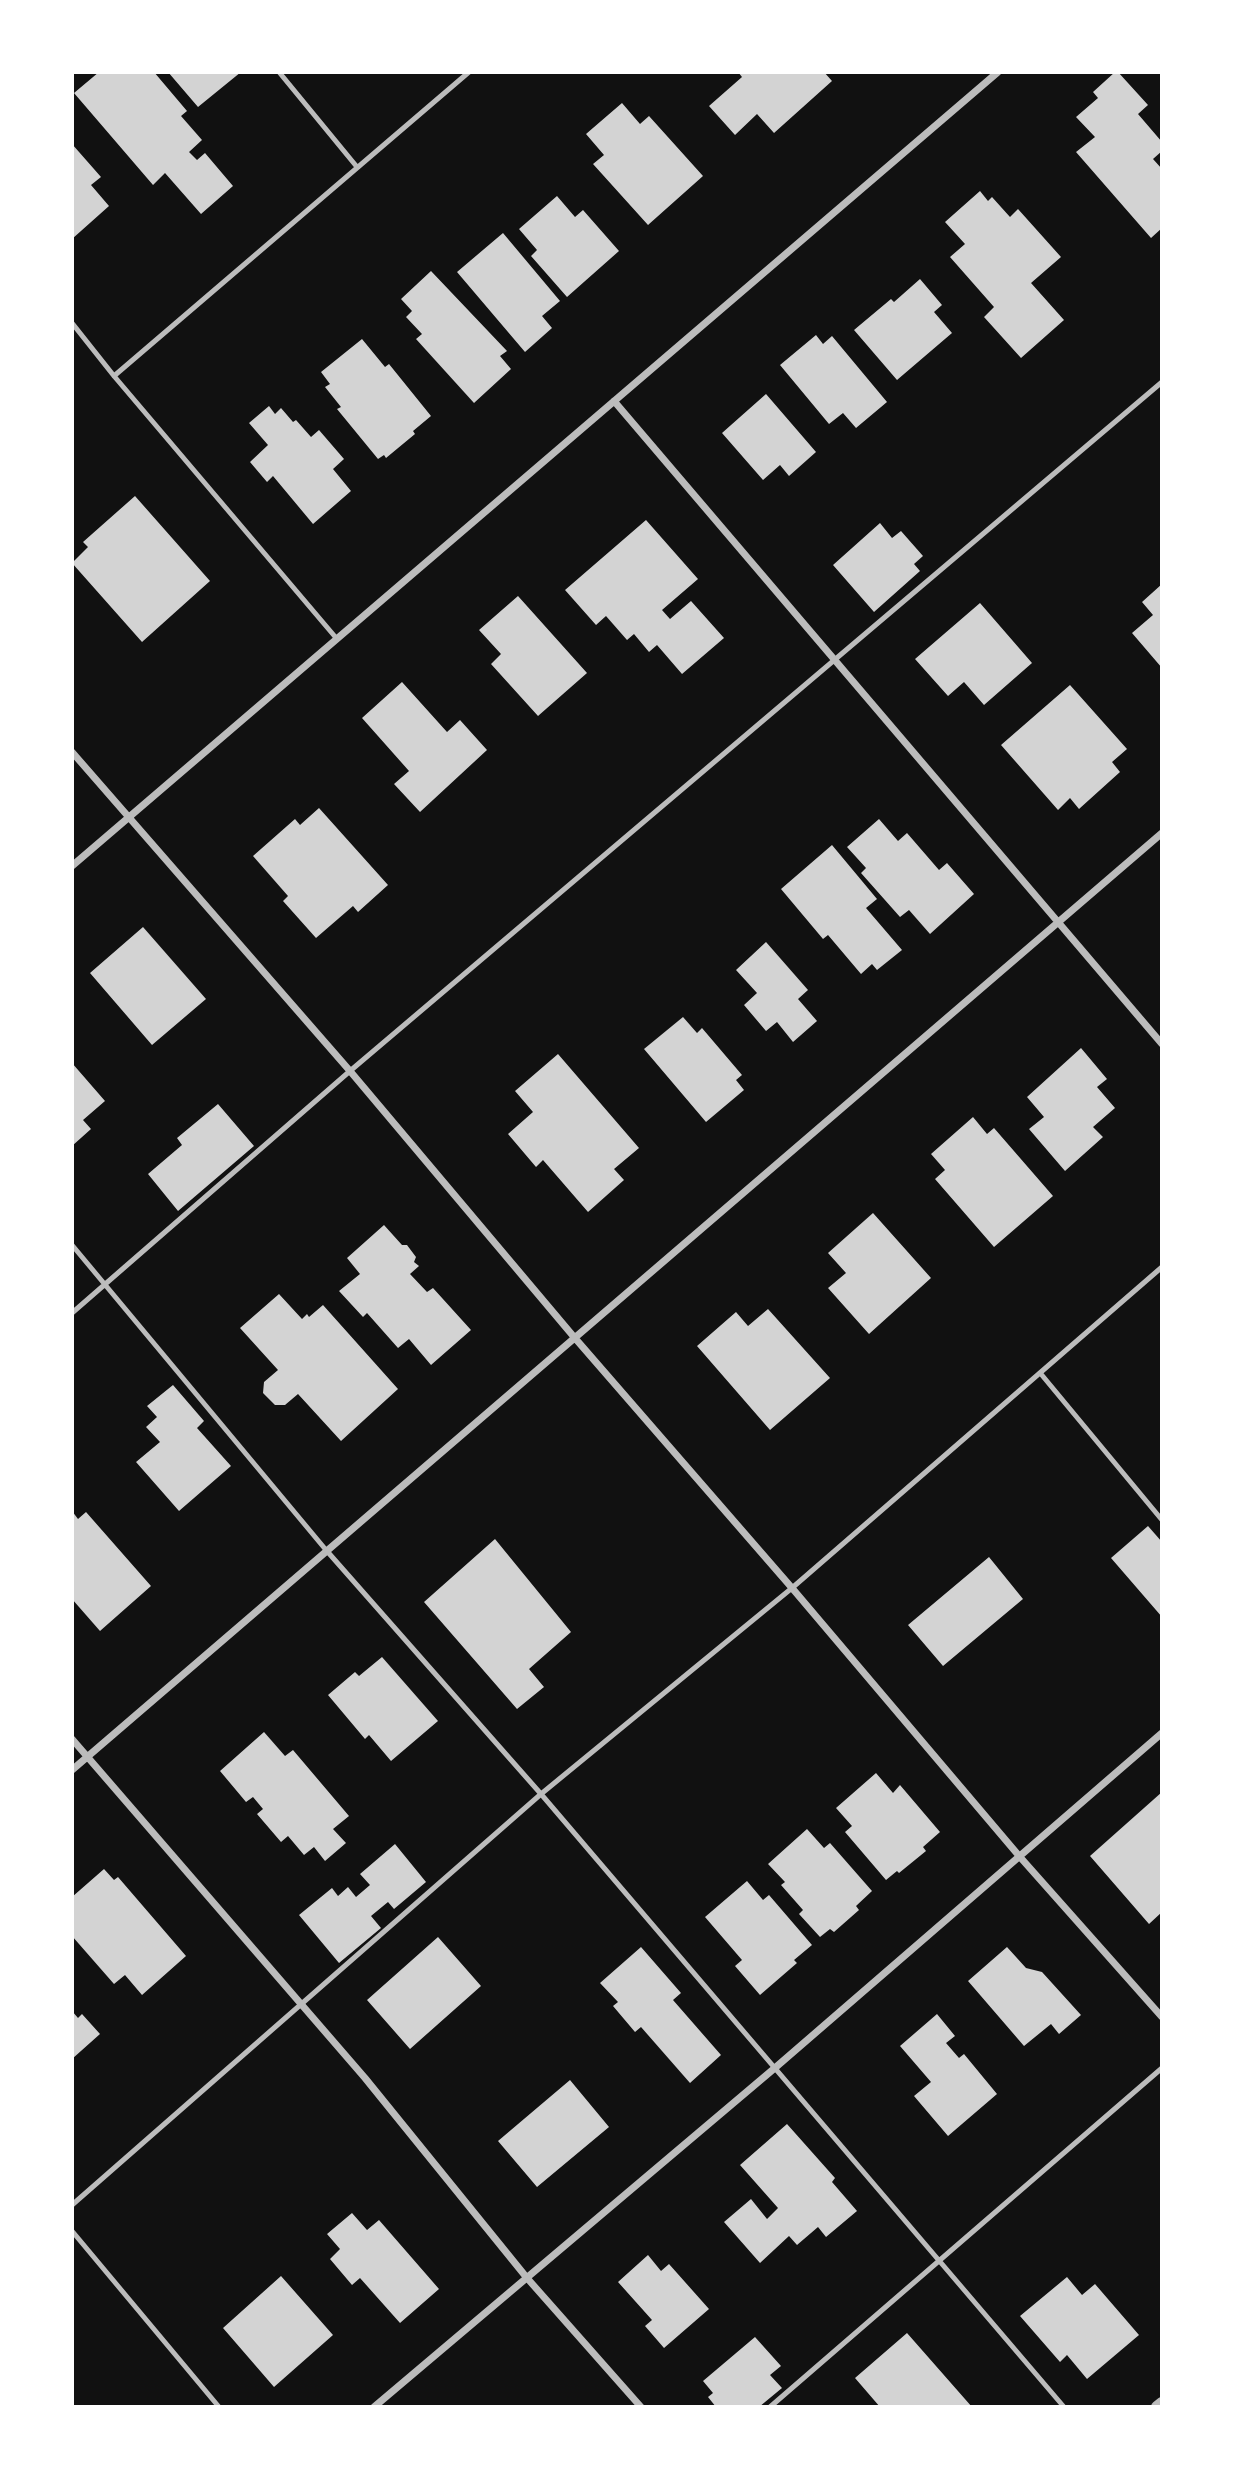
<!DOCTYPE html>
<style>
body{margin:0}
#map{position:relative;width:1234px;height:2479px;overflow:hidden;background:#111;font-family:"Work Sans",sans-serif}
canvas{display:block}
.frame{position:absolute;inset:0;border:74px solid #fff;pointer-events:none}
</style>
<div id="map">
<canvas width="1234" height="2479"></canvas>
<div class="frame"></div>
</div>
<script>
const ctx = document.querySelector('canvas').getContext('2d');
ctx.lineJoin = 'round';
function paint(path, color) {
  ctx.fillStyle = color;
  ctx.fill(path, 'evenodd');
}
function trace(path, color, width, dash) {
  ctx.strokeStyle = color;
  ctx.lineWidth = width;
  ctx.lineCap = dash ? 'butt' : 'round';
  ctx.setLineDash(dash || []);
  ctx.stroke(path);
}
paint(new Path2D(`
 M99 72H154L187 111 181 116 202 140 189 152 197 160 205 153 233 186 201 214 165 173 153 185 74 93Z
 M168 72H241L198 107Z
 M738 72H824L832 81 774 133 757 114 735 135 709 106 742 77Z
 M1115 72H1118L1148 105 1138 114 1162 142V151L1153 159 1162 169V228L1151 238 1076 152 1095 137 1076 117 1098 98 1093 92Z
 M622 103 640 124 649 116 703 176 648 225 593 164 604 155 586 134Z
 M72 144 101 177 91 185 109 206 72 239Z
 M980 191 988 201 992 197 1010 217 1018 209 1061 257 1031 283 1064 320 1021 358 984 317 994 307 950 257 965 244 945 222Z
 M557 196 575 217 583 210 619 251 567 297 531 256 537 250 519 229Z
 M503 233 560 301 542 316 552 328 525 352 457 272Z
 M431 271 507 351 500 356 511 369 474 403 416 339 422 334 406 317 412 311 401 299Z
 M920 279 942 305 934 312 952 333 897 380 854 330 891 299 894 302Z
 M816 335 823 344 832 336 887 402 856 428 843 413 829 424 780 365Z
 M362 339 385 367 389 364 431 416 413 431 415 434 386 458 384 455 378 459 337 409 341 407 325 387 330 384 321 372Z
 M766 394 816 452 789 476 780 465 763 480 722 433Z
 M269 406 275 414 281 408 293 422 296 420 311 437 319 430 344 459 333 469 351 491 313 524 273 476 267 482 250 462 268 445 249 423Z
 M135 496 210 581 142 642 72 563 88 547 83 542Z
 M646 520 698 579 662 610 670 619 691 601 724 638 682 674 657 645 649 652 634 634 627 640 606 616 596 625 565 590Z
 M880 523 892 538 901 531 923 556 914 564 920 571 874 612 833 565Z
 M1162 584V668L1132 633 1153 615 1142 602Z
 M518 596 587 673 538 716 491 664 501 654 479 630Z
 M980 603 1032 663 984 705 964 682 948 696 915 659Z
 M402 682 447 732 460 720 487 750 420 812 394 784 409 771 362 718Z
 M1070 685 1127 749 1112 762 1120 772 1079 809 1070 798 1058 810 1001 745Z
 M319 808 388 885 358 912 353 906 316 938 283 901 288 896 253 856 295 819 300 825Z
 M879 819 898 841 907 833 939 870 947 863 974 894 930 934 909 910 900 917 861 873 866 868 847 847Z
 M832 845 877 899 866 908 902 950 877 970 872 964 861 974 828 935 823 939 781 889Z
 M143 927 206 999 152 1045 90 973Z
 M766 942 808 990 798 999 817 1021 793 1042 777 1022 766 1031 744 1005 757 993 736 970Z
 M683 1017 697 1033 702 1028 742 1075 736 1080 744 1090 706 1122 644 1049Z
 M1081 1048 1107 1079 1097 1087 1115 1108 1093 1127 1103 1137 1065 1171 1029 1129 1044 1117 1027 1097Z
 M558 1054 639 1148 614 1169 624 1180 588 1212 543 1160 536 1167 508 1134 533 1112 515 1091Z
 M72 1063 105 1101 83 1120 91 1129 72 1146Z
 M218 1104 254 1146 178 1211 148 1174 182 1145 177 1138Z
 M973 1117 987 1134 994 1128 1053 1196 994 1247 935 1179 945 1170 931 1154Z
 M873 1213 931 1278 869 1334 828 1288 846 1273 828 1253Z
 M384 1225 402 1245H407L416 1257 414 1262 419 1266 410 1274 427 1292 433 1288 471 1330 431 1365 409 1339 398 1348 367 1313 363 1317 339 1291 360 1274 347 1258Z
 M279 1294 302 1319 307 1314 309 1317 323 1305 398 1389 341 1441 298 1394 285 1405H275L263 1393 264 1382 278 1370 240 1328Z
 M768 1309 830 1378 770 1430 697 1346 736 1312 748 1326Z
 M173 1385 204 1421 197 1428 231 1466 179 1511 136 1462 160 1442 146 1427 157 1417 147 1406Z
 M72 1511 78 1519 86 1512 151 1586 100 1631 72 1599Z
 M1148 1526 1162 1542V1617L1111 1558Z
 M495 1539 571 1632 529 1669 544 1687 517 1709 424 1602Z
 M989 1557 1023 1599 943 1666 908 1625Z
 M382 1657 438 1721 391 1761 369 1735 365 1739 328 1695 355 1672 359 1676Z
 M264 1732 285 1756 293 1750 349 1816 333 1829 346 1843 325 1861 314 1847 304 1855 288 1836 281 1842 257 1814 263 1809 253 1797 246 1802 220 1771Z
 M876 1773 893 1793 900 1785 940 1832 923 1847 926 1851 899 1873 897 1871 886 1880 845 1832 852 1826 836 1808Z
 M1162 1792V1912L1149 1924 1090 1856Z
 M807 1829 824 1848 830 1843 872 1891 856 1906 859 1910 834 1932 830 1929 820 1937 799 1914 803 1910 781 1885 785 1882 768 1864Z
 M395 1844 426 1882 394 1909 388 1902 371 1916 381 1928 339 1963 299 1915 332 1888 338 1896 348 1887 356 1897 370 1885 360 1874Z
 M104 1869 114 1880 118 1877 186 1956 142 1995 125 1975 114 1984 72 1936V1897Z
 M747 1881 763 1900 769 1895 812 1945 794 1960 797 1963 760 1995 735 1966 742 1960 705 1917Z
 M438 1937 481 1986 410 2049 367 2000Z
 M641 1947 681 1993 673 2000 721 2055 690 2083 641 2027 635 2032 613 2006 618 2002 600 1983Z
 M1007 1947 1026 1968 1042 1972 1081 2015 1059 2034 1051 2024 1024 2046 968 1981Z
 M72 2011 78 2018 82 2014 100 2034 72 2059Z
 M937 2014 955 2036 946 2043 959 2058 964 2054 997 2094 948 2136 914 2096 931 2082 900 2046Z
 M570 2080 609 2127 537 2187 498 2141Z
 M787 2124 835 2178 832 2182 857 2211 826 2237 818 2227 797 2245 789 2236 760 2263 724 2222 751 2199 767 2219 778 2208 740 2165Z
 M352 2213 367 2230 379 2220 439 2289 400 2323 360 2278 352 2285 330 2259 340 2249 327 2234Z
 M648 2255 661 2271 669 2264 709 2309 664 2348 645 2326 652 2320 618 2282Z
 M281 2276 333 2335 274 2387 223 2328Z
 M1067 2277 1082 2295 1095 2284 1139 2335 1087 2379 1067 2355 1060 2362 1020 2316Z
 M907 2333 972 2407H880L855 2378Z
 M755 2337 781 2366 770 2375 782 2388 759 2407H716L708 2397 713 2393 703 2381Z`), '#d3d3d3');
trace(new Path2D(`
 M279 72 357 167
 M72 323 114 376 337 639
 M114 376 469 72
 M72 1245 326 1550 541 1794 1064 2407
 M72 1313 350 1071 1162 382
 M1041 1374 1162 1520
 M72 2205 541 1794 792 1588 1162 1267
 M72 2231 219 2407
 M770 2407 1162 2068`), '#bcbcbc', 5);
trace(new Path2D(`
 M614 401 1162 1044
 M72 752 350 1071 574 1337 792 1588 1020 1857 1162 2017
 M72 866 998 72
 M72 1739 365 2078 527 2278 641 2407
 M72 1770 1162 833
 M374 2407 776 2067 1162 1733`), '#bcbcbc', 7);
trace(new Path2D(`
 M1157 2407 1162 2403`), '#bcbcbc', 12);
</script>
